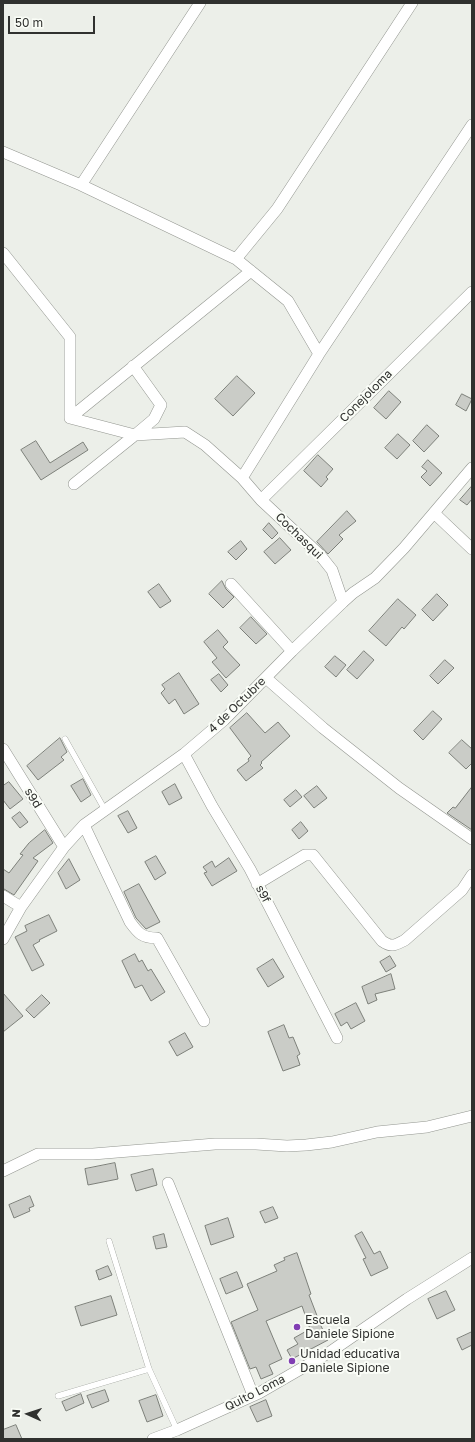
<!DOCTYPE html>
<style>
body{margin:0}
#map{position:relative;width:475px;height:1442px;overflow:hidden;background:#ecefe9;font-family:"Golos Text",sans-serif}
canvas{display:block}
.frame{position:absolute;inset:0;border:4px solid #30312f;pointer-events:none}
.north{position:absolute;left:8px;top:1394px;width:40px;height:40px;-webkit-text-stroke:3px #fafdf7;paint-order:stroke;rotate:273deg;font-size:11px;font-weight:700;line-height:16px;text-align:center;color:#30312f}
.north::after{content:'';display:block;margin:auto;width:14px;height:18px;background:#30312f;clip-path:polygon(50% 0,100% 100%,50% 72%,0 100%)}
.scale{position:absolute;left:8px;top:16px;width:87px;height:18px;box-sizing:border-box;border:2px solid #30312f;border-top:0;padding-left:5px;font-size:12px;line-height:14px;white-space:nowrap;color:#30312f;-webkit-text-stroke:3px #fafdf7;paint-order:stroke}
</style>
<div id="map">
<canvas width="475" height="1442"></canvas>
<div class="frame"></div>
<div class="north">N</div>
<div class="scale">50 m</div>
</div>
<script>
const ctx = document.querySelector('canvas').getContext('2d');
ctx.lineJoin = 'round';
function paint(path, color) {
  ctx.fillStyle = color;
  ctx.fill(path, 'evenodd');
}
function trace(path, color, width, dash) {
  ctx.strokeStyle = color;
  ctx.lineWidth = width;
  ctx.lineCap = dash ? 'butt' : 'round';
  ctx.setLineDash(dash || []);
  ctx.stroke(path);
}
function label(font, color, halo, rows, align = 'center') {
  ctx.font = font + ' "Golos Text",sans-serif';
  ctx.lineWidth = 4;
  ctx.setLineDash([]);
  ctx.textBaseline = 'middle';
  ctx.strokeStyle = halo;
  ctx.fillStyle = color;
  for (const [text, x, y, turn = 0] of rows) {
    ctx.save();
    ctx.translate(x, y);
    ctx.rotate((+turn || 0) * Math.PI / 180);
    ctx.textAlign = isNaN(turn) ? turn : align;
    if (halo) ctx.strokeText(text, 0, 0);
    ctx.fillText(text, 0, 0);
    ctx.restore();
  }
}
const building = new Path2D(`
 M237 376 255 393 233 416 215 399Z
 M389 391 401 402 386 419 374 408Z
 M462 394 472 399 466 411 456 405Z
 M427 425 439 436 424 452 413 441Z
 M398 434 410 445 397 459 385 448Z
 M36 441 50 463 83 442 88 450 41 480 21 450Z
 M318 455 333 469 326 477 328 479 321 487 304 471Z
 M428 460 442 473 430 486 421 477 427 471 422 467Z
 M472 486V499L467 505 460 500Z
 M347 511 356 521 339 535 343 539 328 554 317 542Z
 M269 523 278 533 272 539 263 530Z
 M280 538 291 550 275 564 264 552Z
 M241 541 247 549 236 560 228 552Z
 M222 581 226 589 234 597 223 608 209 594Z
 M159 584 171 601 160 608 148 592Z
 M437 594 448 605 433 621 422 610Z
 M398 599 416 615 404 629 402 627 386 646 369 631Z
 M251 617 267 634 256 644 240 628Z
 M218 630 228 642 223 647 240 665 226 678 212 662 217 658 204 642Z
 M364 651 374 660 357 679 347 670Z
 M335 656 346 665 336 677 325 667Z
 M445 660 454 668 438 684 430 676Z
 M179 673 199 704 184 714 175 699 169 704 161 693 165 689 162 685Z
 M219 674 228 685 221 692 211 680Z
 M433 711 442 719 423 740 414 731Z
 M247 713 265 733 278 722 290 736 261 762 262 763 260 765 263 768 246 781 237 770 249 761 248 759 251 756 230 728Z
 M60 738 67 752 61 757 64 760 38 780 27 766Z
 M462 740 472 749V763L466 769 449 753Z
 M83 779 91 795 81 802 71 786Z
 M9 782 23 799 10 809 3 800V786Z
 M175 784 182 798 169 805 162 792Z
 M317 786 327 798 314 808 304 796Z
 M472 787V830L447 813 453 807 455 808Z
 M296 790 302 797 290 807 284 800Z
 M128 811 137 828 128 833 118 816Z
 M20 812 28 822 20 828 12 818Z
 M301 822 308 831 299 839 292 830Z
 M45 830 53 843 33 858 38 861 14 895 4 889 3 888V869L9 873 23 855 20 854 29 843Z
 M156 856 166 873 155 880 145 862Z
 M229 858 237 871 212 886 204 873 207 872 203 867 212 861 215 867Z
 M69 859 80 880 66 889 58 873Z
 M139 884 160 922 146 929 136 918 124 892Z
 M49 915 57 931 39 940 40 941 33 945 44 965 32 971 15 937 27 931 25 926Z
 M135 954 139 962 142 960 148 971 151 969 165 992 151 1001 142 985 135 988 122 961Z
 M390 956 396 966 386 972 380 962Z
 M273 959 284 977 268 987 257 969Z
 M391 974 395 989 375 994 377 1000 368 1004 362 987Z
 M3 993 23 1016 3 1032Z
 M42 995 50 1003 34 1018 26 1010Z
 M356 1003 365 1021 351 1029 347 1022 341 1026 335 1014Z
 M284 1025 289 1038 293 1037 300 1054 297 1056 300 1065 283 1071 268 1032Z
 M185 1033 193 1047 177 1056 169 1042Z
 M115 1163 118 1179 88 1185 85 1169Z
 M153 1169 157 1185 136 1191 131 1175Z
 M30 1196 34 1206 29 1208 30 1211 14 1218 9 1205Z
 M273 1207 278 1218 265 1223 260 1212Z
 M228 1218 234 1237 211 1245 205 1226Z
 M362 1232 374 1254 380 1251 388 1268 371 1276 363 1259 366 1258 355 1236Z
 M164 1234 167 1247 156 1249 153 1237Z
 M297 1253 311 1294 309 1295 321 1326 328 1340 292 1359 287 1350 298 1344 294 1338 310 1329 302 1306 266 1321 282 1359 269 1365 273 1374 261 1379 256 1367 250 1369 231 1322 258 1310 247 1284 277 1271 274 1265 285 1260 284 1258Z
 M108 1266 112 1275 99 1280 96 1271Z
 M237 1272 243 1287 226 1294 220 1279Z
 M446 1291 455 1310 437 1319 428 1299Z
 M111 1296 117 1315 81 1326 75 1307Z
 M472 1332V1345L462 1350 457 1339Z
 M105 1390 109 1401 92 1408 87 1396Z
 M81 1394 84 1403 66 1411 62 1402Z
 M156 1395 163 1416 147 1422 139 1401Z
 M266 1400 272 1416 257 1422 250 1407Z
 M16 1425 22 1439H3V1430Z`);
paint(building, '#caccc7');
trace(building, '#7d807a', 1);
const lane = new Path2D(`
 M65 739 105 810
 M109 1241 149 1369 177 1430
 M58 1396 149 1369`);
const street = new Path2D(`
 M3 152 81 185 200 3
 M81 185 236 259 277 209 412 3
 M3 253 70 337V418L135 435 185 432 205 445 242 478 261 500 320 555 332 570 343 602
 M236 259 288 301 319 354
 M70 418 251 271
 M242 478 319 354 472 125
 M74 484 135 435 154 419 161 405 133 366
 M261 500 472 292
 M434 513 472 549
 M231 584 292 651
 M266 678 323 728 399 788 472 839
 M3 749 64 847
 M184 754 212 806 250 869 337 1038
 M84 825 130 922C138 933 142 938 157 938L204 1021
 M257 884 305 855H313L382 941C392 948 395 945 405 940L462 890 472 875
 M3 896 21 907
 M3 939 21 907 64 847 84 825 184 754 224 720 292 651 343 602 353 593 375 578 404 548 472 468
 M3 1171 38 1154H93L215 1144H256L287 1146 306 1145 332 1142 377 1132 427 1127 472 1116
 M168 1183 253 1395
 M153 1439 177 1430 259 1393 330 1352 407 1299 472 1258`);
trace(lane, '#939690', 6);
trace(street, '#939690', 12);
trace(lane, '#fff', 5.5);
trace(street, '#fff', 11);
for (const [x, y, r, color] of [
 [297,1327,4,"#813eb3"],
 [292,1361,4,"#813eb3"]
]) {
  const dot = new Path2D();
  dot.arc(x, y, r, 0, 2 * Math.PI);
  ctx.fillStyle = color;
  ctx.fill(dot);
  trace(dot, '#fafdf7', 1.5);
}
label('12px', '#30312f', '#fafdf7', [
 ["Conejoloma",366,396,-45],
 ["Cochasqui",299,536,44],
 ["4 de Octubre",237,705,-44],
 ["s9d",33,798,58],
 ["s9f",263,894,62],
 ["Quito Loma",255,1393,-27]
]);
label('12px', '#30312f', '#fafdf7', [
 ["Escuela",305,1320],
 ["Daniele Sipione",305,1334],
 ["Unidad educativa",300,1354],
 ["Daniele Sipione",300,1368]
], 'left');
</script>
